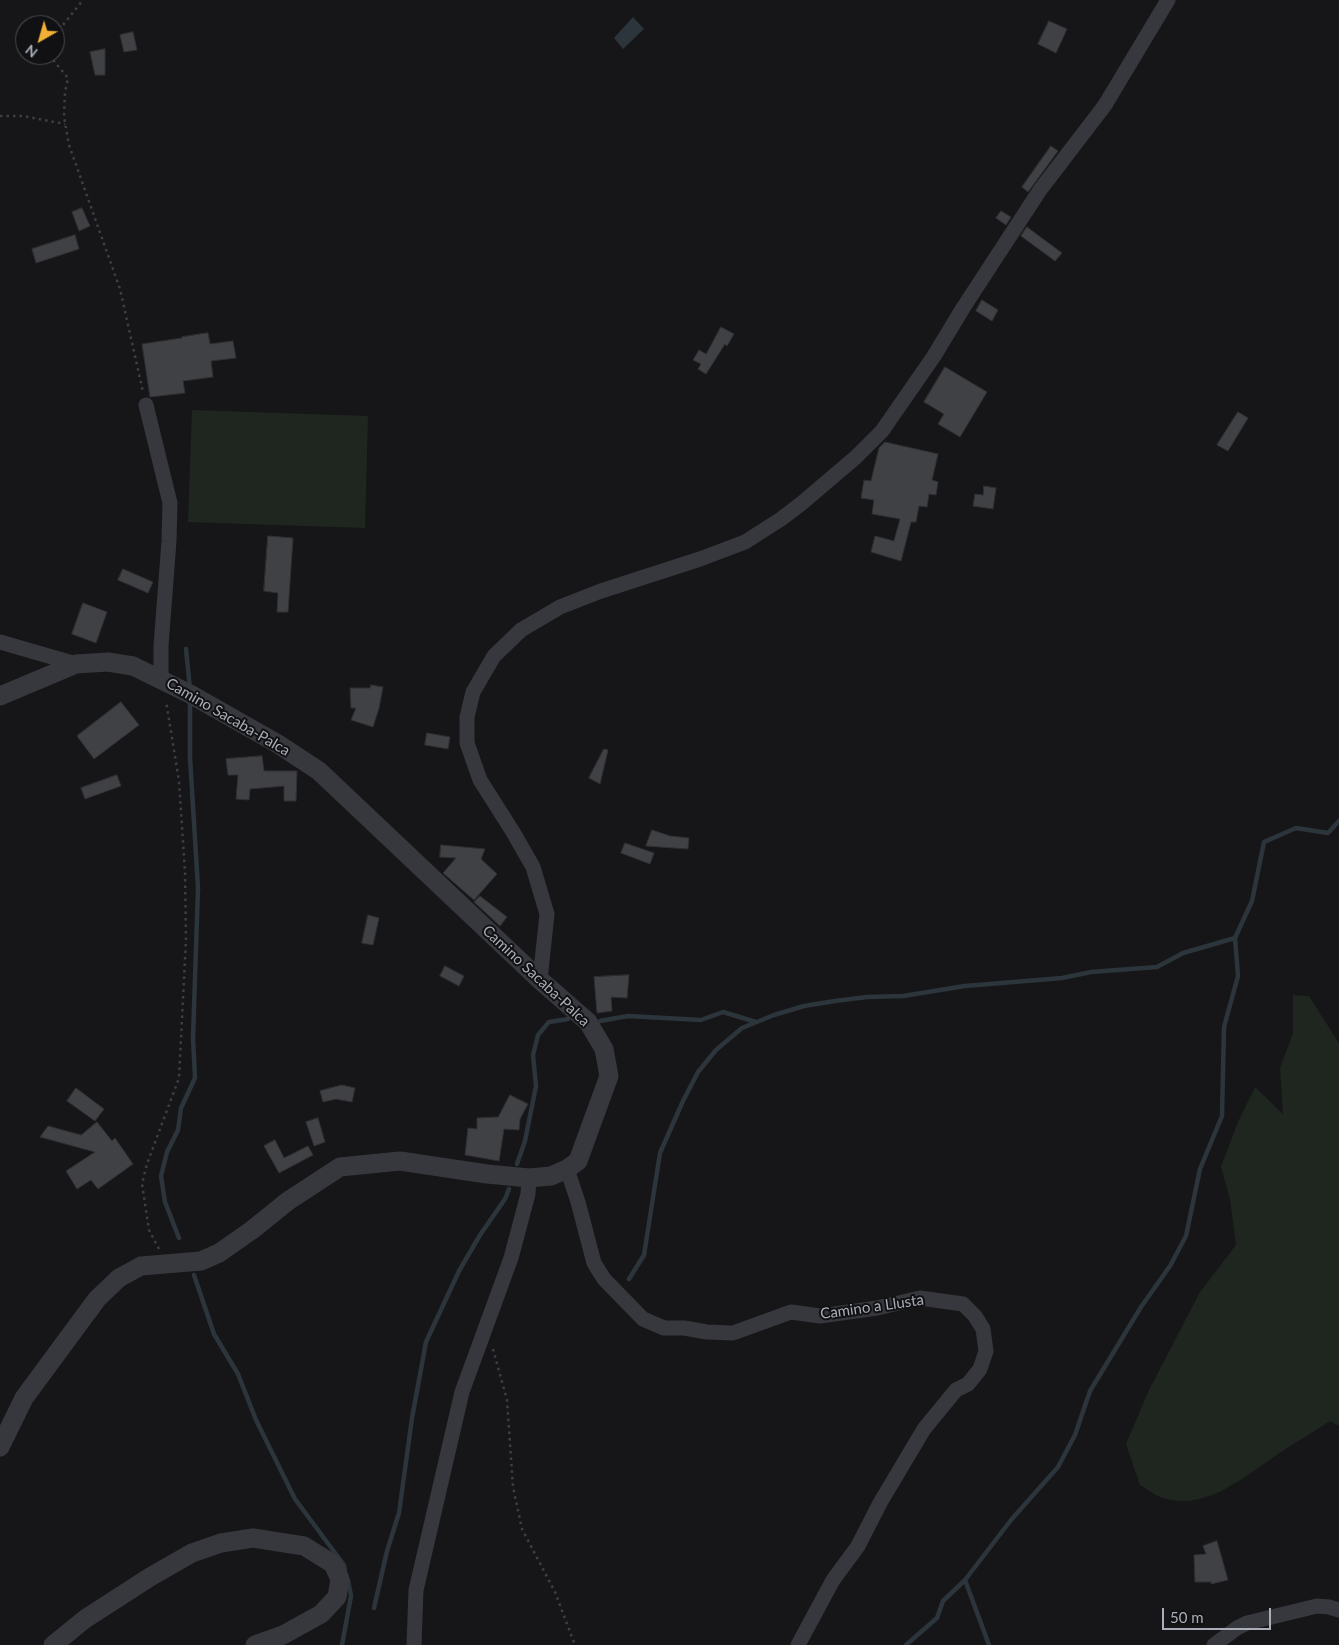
<!DOCTYPE html>
<style>
body{margin:0}
#map{position:relative;width:1339px;height:1645px;overflow:hidden;background:#161618;font-family:Lato,sans-serif}
canvas{display:block}
.north{position:absolute;left:15px;top:15px;width:50px;height:50px;box-sizing:border-box;background:#111113;border:1px solid #4d4f55;border-radius:50%;rotate:218deg;font-size:14px;font-weight:700;line-height:20px;text-align:center;color:#a8adb8}
.north::after{content:'';display:block;margin:auto;width:18px;height:22px;background:#f2b134;clip-path:polygon(50% 0,100% 100%,50% 72%,0 100%)}
.scale{position:absolute;left:1162px;top:1608px;width:109px;height:22px;box-sizing:border-box;border:2px solid #a8adb8;border-top:0;padding-left:6px;font-size:15px;line-height:18px;white-space:nowrap;color:#a8adb8;-webkit-text-stroke:4px #111113;paint-order:stroke}
</style>
<div id="map">
<canvas width="1339" height="1645"></canvas>
<div class="north">N</div>
<div class="scale">50 m</div>
</div>
<script>
const ctx = document.querySelector('canvas').getContext('2d');
ctx.lineJoin = 'round';
function paint(path, color) {
  ctx.fillStyle = color;
  ctx.fill(path, 'evenodd');
}
function trace(path, color, width, dash) {
  ctx.strokeStyle = color;
  ctx.lineWidth = width;
  ctx.lineCap = dash ? 'butt' : 'round';
  ctx.setLineDash(dash || []);
  ctx.stroke(path);
}
function label(font, color, halo, rows, align = 'center') {
  ctx.font = font + ' Lato,sans-serif';
  ctx.lineWidth = 4;
  ctx.setLineDash([]);
  ctx.textBaseline = 'middle';
  ctx.strokeStyle = halo;
  ctx.fillStyle = color;
  for (const [text, x, y, turn = 0] of rows) {
    ctx.save();
    ctx.translate(x, y);
    ctx.rotate((+turn || 0) * Math.PI / 180);
    ctx.textAlign = isNaN(turn) ? turn : align;
    if (halo) ctx.strokeText(text, 0, 0);
    ctx.fillText(text, 0, 0);
    ctx.restore();
  }
}
paint(new Path2D(`
 M192 410 368 416 365 528 188 522Z
 M1293 995 1309 996 1339 1043V1426L1330 1421C1313 1433 1295 1442 1278 1454 1244 1477 1204 1513 1160 1497 1153 1494 1147 1489 1140 1485L1126 1444 1149 1390 1200 1292 1236 1245 1230 1199 1221 1167 1238 1122 1255 1087 1283 1114 1280 1068 1293 1033Z`), '#1e261f');
paint(new Path2D(`
 M633 17 644 29 623 49 614 38Z`), '#2c353c');
trace(new Path2D(`
 M186 649 190 689
 M600 1021 628 1016 701 1020 723 1012 756 1022
 M517 1164 525 1141 536 1086 533 1055 538 1035 549 1022 568 1019
 M179 1238 165 1202 161 1176 167 1152 178 1130 181 1108 195 1078 193 1038 198 888 190 757V699
 M194 1275 214 1334 238 1374 256 1420 295 1499 344 1565 345 1570
 M629 1279 644 1255 660 1153 683 1101 698 1072 716 1050 742 1028 774 1015 804 1006 835 1001 867 997 903 996 965 986 1062 978 1091 972 1157 967 1183 953 1235 938
 M374 1608 387 1551 399 1513 412 1418 426 1342 459 1271 480 1235 505 1199 509 1189
 M342 1645 351 1596 348 1580
 M906 1645 937 1618 943 1601 965 1580
 M989 1645 965 1580 1011 1520 1058 1467 1075 1435 1090 1391 1141 1307 1170 1266 1186 1236 1200 1169 1222 1116 1224 1027 1238 976 1235 938 1252 901 1264 842 1296 828 1328 833 1339 821`), '#2c353c', 4.5);
const building = new Path2D(`
 M1049 21 1067 29 1056 53 1038 44Z
 M133 32 137 50 124 52 120 35Z
 M105 49V75H95L90 52Z
 M1051 146 1058 151 1028 192 1022 187Z
 M82 208 90 226 79 231 72 212Z
 M1001 211 1011 217 1006 225 996 218Z
 M1027 227 1062 253 1055 261 1021 236Z
 M75 235 79 249 36 263 32 249Z
 M982 300 998 310 992 321 976 311Z
 M721 327 734 334 727 346 725 344 706 374 698 369 701 364 693 360 699 350 706 354Z
 M208 333 210 344 233 341 236 358 211 361 213 377 183 381 185 393 150 397 142 344 182 338V337Z
 M945 367 987 392 960 437 938 424 944 414 924 402Z
 M1238 412 1248 418 1228 451 1217 445Z
 M885 442 938 454 932 480 938 482 936 495 929 494 927 507 919 506 916 522H911L901 561 871 552 875 536 894 541 900 519 872 514 874 500 861 498 864 480 871 481 879 448Z
 M984 486 996 488 993 509 973 506 975 494 983 495Z
 M268 536 293 538 288 612H277L278 593 264 591Z
 M123 569 153 582 148 593 118 580Z
 M83 603 107 612 96 643 72 634Z
 M371 685 383 687 379 708 373 727 351 720 356 708H351L350 688H370Z
 M121 702 139 725 94 759 77 736Z
 M427 733 450 737 448 749 425 745Z
 M604 749 608 750 600 784 589 778Z
 M262 756 264 771H297L296 801H284V786L250 789 249 800 236 799 238 775H228L226 759Z
 M117 775 121 786 85 799 81 788Z
 M652 830 670 836 689 838 688 849 646 846Z
 M625 843 654 853 650 864 621 853Z
 M441 845 485 849 481 859 497 874 474 900 443 873 456 858 440 857Z
 M480 896 507 917 500 926 474 902Z
 M368 915 379 918 373 945 362 943Z
 M445 966 464 976 459 986 440 976Z
 M629 975 627 998 611 997 612 1011 597 1013 594 977Z
 M342 1085 355 1088 352 1102 336 1099 323 1102 320 1091Z
 M76 1088 104 1109 95 1121 67 1101Z
 M510 1095 528 1104 520 1119 519 1130 504 1129 499 1161 465 1155 468 1128 477 1129V1118L498 1117Z
 M318 1118 325 1142 314 1146 306 1122Z
 M97 1122 112 1141 115 1138 133 1164 98 1189 91 1180 77 1189 66 1171 95 1152 40 1137 48 1126 81 1135Z
 M275 1140 284 1158 308 1146 313 1155 279 1173 264 1146Z
 M1217 1541 1228 1580 1211 1584V1582H1195L1194 1555 1206 1554 1203 1546Z`);
paint(building, '#404145');
trace(building, '#303034', 1);
trace(new Path2D(`
 M55 35 83 0
 M49 55 68 78 65 92 64 117 69 145 120 289 143 392
 M0 116H23L65 124
 M159 1249 149 1230 142 1184 147 1164 179 1078 186 940 185 872 179 781 166 701
 M493 1349 507 1400 513 1487 522 1529 555 1592 575 1645`), '#3d3f44', 2.5, [2.5, 4]);
trace(new Path2D(`
 M146 405 170 503 169 541 161 646V679
 M0 642 76 664
 M540 980 547 914 533 867 513 832 480 780 467 743V717L473 692 494 656 521 630 560 607 601 591 700 559 745 542 781 519 802 503 856 457 882 431 934 356 963 308 1040 190 1105 105 1168 0
 M567 1169 578 1202 594 1263 604 1279 643 1319 664 1328H684L707 1332 733 1333 791 1312 820 1316 877 1308 920 1298 963 1304 975 1316 983 1329 986 1351 980 1369 968 1384 956 1390 924 1429 880 1503 858 1546 833 1580 798 1645
 M414 1645 416 1590 462 1392 511 1258 528 1194 529 1178
 M1214 1645 1237 1628 1247 1623 1317 1606 1329 1607 1339 1610`), '#37383d', 15);
trace(new Path2D(`
 M0 696 76 664 108 662 133 666 190 694 278 744 319 771 540 980 588 1022 604 1049 609 1076 578 1161 567 1169 551 1176 529 1178 487 1174 400 1161 340 1167 288 1201 252 1230 219 1253 201 1261 141 1266 119 1278 97 1299 24 1398 0 1447
 M53 1645 85 1619 150 1577 192 1553 221 1543 253 1538 304 1546 333 1564 340 1579 337 1597 321 1614 283 1635 255 1645`), '#37383d', 19);
label('15px', '#a8adb8', '#111113', [
 ["Camino Sacaba-Palca",228,717,30],
 ["Camino Sacaba-Palca",536,976,43],
 ["Camino a Llusta",872,1307,-8]
]);
</script>
